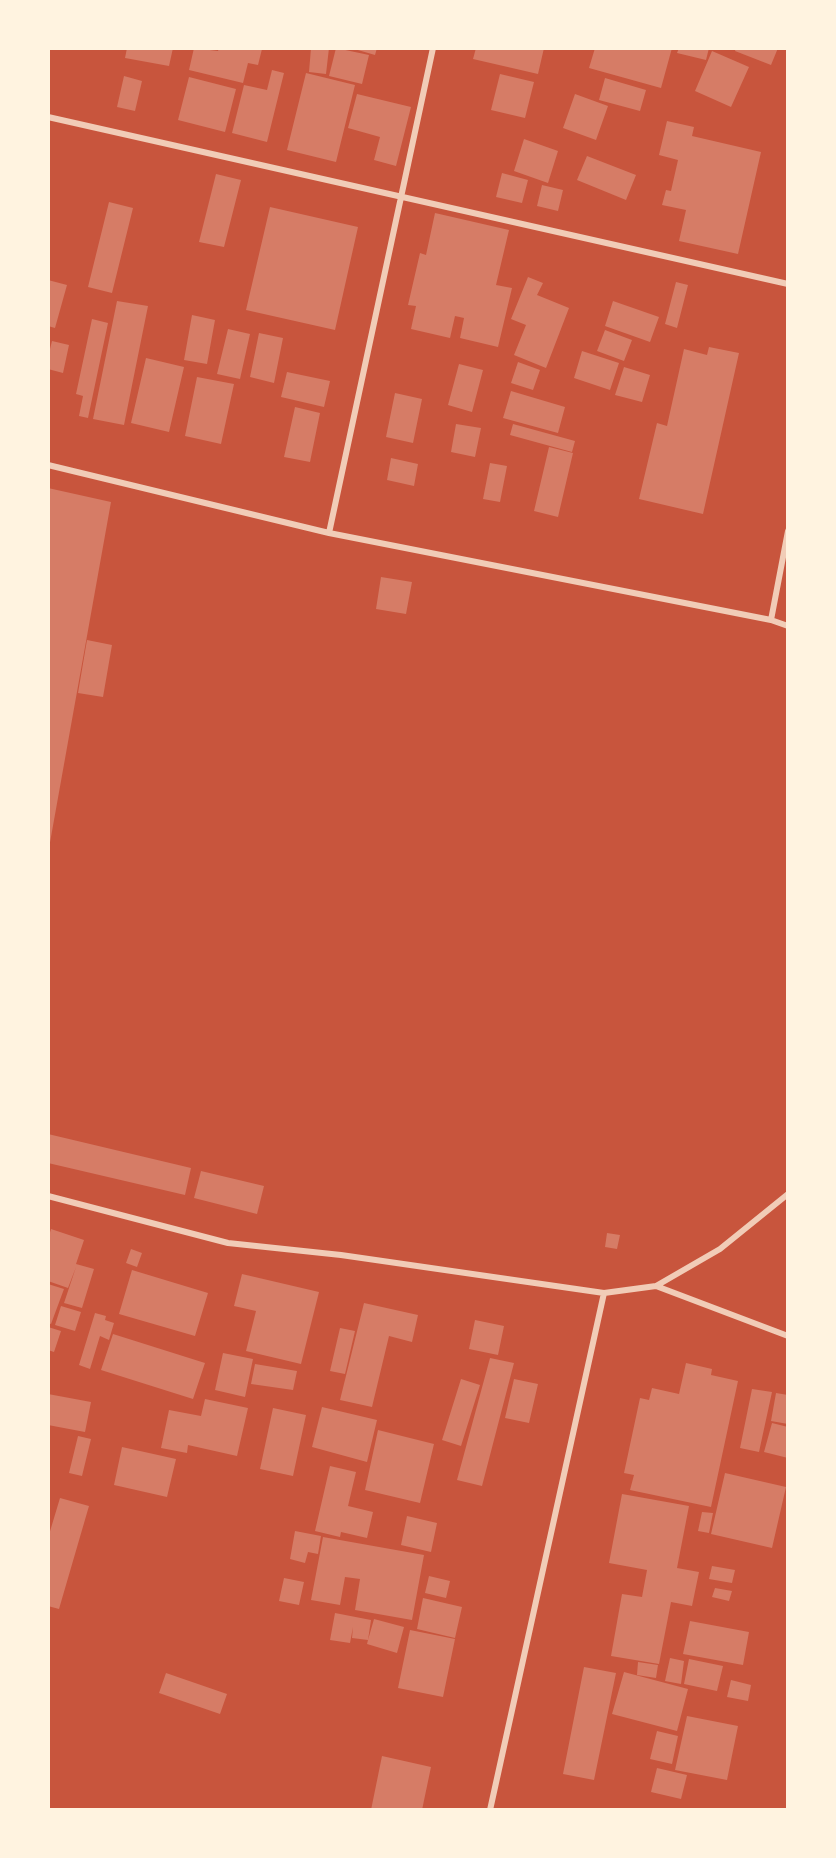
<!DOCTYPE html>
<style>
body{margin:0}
#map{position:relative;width:836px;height:1858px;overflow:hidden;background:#c8553d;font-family:"PT Sans Narrow",sans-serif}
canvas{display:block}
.frame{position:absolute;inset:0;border:50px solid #fff3e0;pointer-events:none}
</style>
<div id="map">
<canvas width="836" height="1858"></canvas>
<div class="frame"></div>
</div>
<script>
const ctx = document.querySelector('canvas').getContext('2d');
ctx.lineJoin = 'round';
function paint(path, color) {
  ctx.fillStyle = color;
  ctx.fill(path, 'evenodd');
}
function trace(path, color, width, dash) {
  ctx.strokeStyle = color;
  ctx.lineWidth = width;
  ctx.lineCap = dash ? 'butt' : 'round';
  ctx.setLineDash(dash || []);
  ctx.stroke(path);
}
paint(new Path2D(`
 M127 48H173L169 66 125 58Z
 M194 48 218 51 219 48 262 49 258 65 248 63 243 83 189 70Z
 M311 48H329L326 74 309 72Z
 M336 48 369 55 362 84 329 76Z
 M351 48H377L375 55Z
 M476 48H544L538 74 473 59Z
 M595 48H672L661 88 589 68Z
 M679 48H709L706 60 677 53Z
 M736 48H778L771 65 735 51Z
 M712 51 749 67 731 107 695 91Z
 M272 70 284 73 267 142 232 133 244 85 267 90Z
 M306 73 355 85 336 162 287 150Z
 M500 74 534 82 525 118 491 110Z
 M124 76 142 81 135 111 117 107Z
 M189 77 236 89 225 132 178 120Z
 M605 78 646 90 640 111 599 100Z
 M357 94 411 107 396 166 374 160 380 137 348 128Z
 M575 94 608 106 596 140 563 128Z
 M667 121 694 127 692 136 761 152 738 254 679 241 686 210 662 205 666 190 671 191 678 160 659 155Z
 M524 139 558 151 548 183 514 171Z
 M587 156 636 175 626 200 577 180Z
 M502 173 528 180 522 203 496 197Z
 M216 174 241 180 224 247 199 242Z
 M542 185 563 190 558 211 537 206Z
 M109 202 133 208 112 293 88 287Z
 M270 207 358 227 335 330 246 310Z
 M435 213 509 230 496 285 512 288 498 347 460 338 464 318 455 316 450 338 411 329 416 306 408 305 420 253 426 255Z
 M528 277 543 283 537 295 569 308 546 368 514 355 526 325 511 319Z
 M48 280 67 285 55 328 48 326Z
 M676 282 688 285 677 328 665 324Z
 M117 301 148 306 124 425 93 419Z
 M613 301 659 317 650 342 605 326Z
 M192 315 215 320 207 364 184 360Z
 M92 319 108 323 88 418 79 416 83 396 76 394Z
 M228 329 250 334 240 379 217 374Z
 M605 330 632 340 624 361 597 351Z
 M259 333 283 338 274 383 250 377Z
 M52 341 69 345 63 373 48 369V357Z
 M709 347 739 353 703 514 639 499 657 423 667 426 684 349 707 355Z
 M582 351 619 363 610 390 574 378Z
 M146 358 184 367 169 432 131 423Z
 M518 362 540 370 533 390 511 383Z
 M459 364 483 370 472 412 448 405Z
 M624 367 650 375 642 402 615 395Z
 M287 372 330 381 324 407 281 397Z
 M197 377 234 384 221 444 185 436Z
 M511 391 565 407 558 433 503 418Z
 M395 393 422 399 413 443 386 437Z
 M295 407 320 413 310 462 284 457Z
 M456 424 481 428 475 457 451 452Z
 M513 424 575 441 572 452 510 435Z
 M549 447 573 453 558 517 534 511Z
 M391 458 418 464 414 486 387 480Z
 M490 463 507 466 500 502 483 499Z
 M48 488 111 502 49 848H48Z
 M381 577 412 582 406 614 376 609Z
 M87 640 112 645 103 697 78 693Z
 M48 1134 191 1168 185 1195 48 1163Z
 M201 1171 264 1186 257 1214 194 1198Z
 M51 1229 84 1240 76 1264 94 1269 82 1308 64 1303 76 1267 68 1288 48 1281V1239Z
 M607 1233 620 1235 617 1249 605 1247Z
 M131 1249 142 1253 137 1267 126 1263Z
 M132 1270 208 1293 195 1336 119 1314Z
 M242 1274 319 1292 301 1364 246 1351 256 1311 234 1306Z
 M48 1284 64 1289 51 1324 48 1323Z
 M364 1303 418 1315 412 1342 389 1336 372 1407 340 1400Z
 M61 1306 81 1312 75 1331 55 1325Z
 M95 1313 106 1316 105 1320 114 1323 109 1340 100 1336 90 1369 79 1365Z
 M475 1320 504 1326 498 1355 469 1349Z
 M48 1327 61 1331 54 1352 48 1350Z
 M340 1328 355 1331 345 1374 330 1371Z
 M113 1334 205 1363 193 1399 101 1370Z
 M223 1353 253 1359 245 1397 215 1390Z
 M490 1358 514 1363 482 1486 457 1480Z
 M686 1363 712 1369 711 1375 738 1381 711 1507 630 1490 634 1475 624 1473 640 1398 649 1400 652 1388 679 1394Z
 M255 1364 297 1371 293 1390 251 1384Z
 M461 1379 480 1385 461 1446 442 1440Z
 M514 1379 538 1384 529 1423 505 1418Z
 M752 1389 772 1392 759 1452 740 1448Z
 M776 1393 788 1395V1424L771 1421Z
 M48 1394 91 1402 85 1432 48 1425Z
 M205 1399 248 1408 237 1456 188 1445 187 1453 161 1448 169 1410 201 1416Z
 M322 1407 377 1420 367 1462 312 1447Z
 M273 1408 306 1415 293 1476 260 1469Z
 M772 1423 788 1427V1458L764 1452Z
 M378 1430 434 1444 420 1503 365 1490Z
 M78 1436 91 1439 82 1476 69 1473Z
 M122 1447 176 1459 167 1497 114 1485Z
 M330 1466 356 1472 348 1506 373 1512 367 1538 341 1532 340 1537 315 1531Z
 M725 1473 786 1487 772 1548 711 1534Z
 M622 1494 689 1506 677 1568 699 1572 692 1606 671 1602 659 1664 611 1656 622 1594 642 1597 647 1570 609 1563Z
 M60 1498 89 1506 59 1609 48 1606V1538Z
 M702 1512 713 1513 709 1533 698 1531Z
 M407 1516 437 1523 431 1552 401 1545Z
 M295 1531 321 1536 318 1554 308 1552 305 1563 290 1559Z
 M323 1537 424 1555 412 1620 355 1610 360 1579 345 1577 340 1605 311 1600Z
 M712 1566 735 1570 732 1583 709 1579Z
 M429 1576 450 1581 446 1598 425 1593Z
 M284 1578 304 1582 299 1605 279 1601Z
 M715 1588 732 1591 729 1601 712 1597Z
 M423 1598 462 1607 455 1638 417 1629Z
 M335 1613 371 1620 368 1640 374 1619 404 1627 397 1653 367 1644 368 1640 352 1638 353 1627 350 1643 330 1640Z
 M690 1621 749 1632 743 1665 683 1654Z
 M410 1630 455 1639 443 1697 398 1688Z
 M670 1658 684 1661 681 1684 665 1681Z
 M689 1659 723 1666 717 1691 684 1684Z
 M638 1662 658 1665 656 1678 637 1675Z
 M584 1667 616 1673 594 1780 563 1774Z
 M624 1672 688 1689 677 1731 612 1714Z
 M166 1673 227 1694 220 1714 159 1693Z
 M731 1680 751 1685 748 1701 727 1697Z
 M687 1716 738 1726 727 1780 675 1770Z
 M657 1731 678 1736 672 1764 650 1759Z
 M382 1756 431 1767 422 1810H371Z
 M657 1768 687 1775 681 1799 651 1792Z`), '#d67c66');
trace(new Path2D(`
 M48 117 788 284
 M48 465 329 533 771 620 788 626
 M329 533 433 48
 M771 620 788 531
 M48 1196 228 1243 341 1255 604 1293 656 1286 720 1249 788 1194
 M656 1286 788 1336
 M490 1810 604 1293`), '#f1ccb7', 6);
</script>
